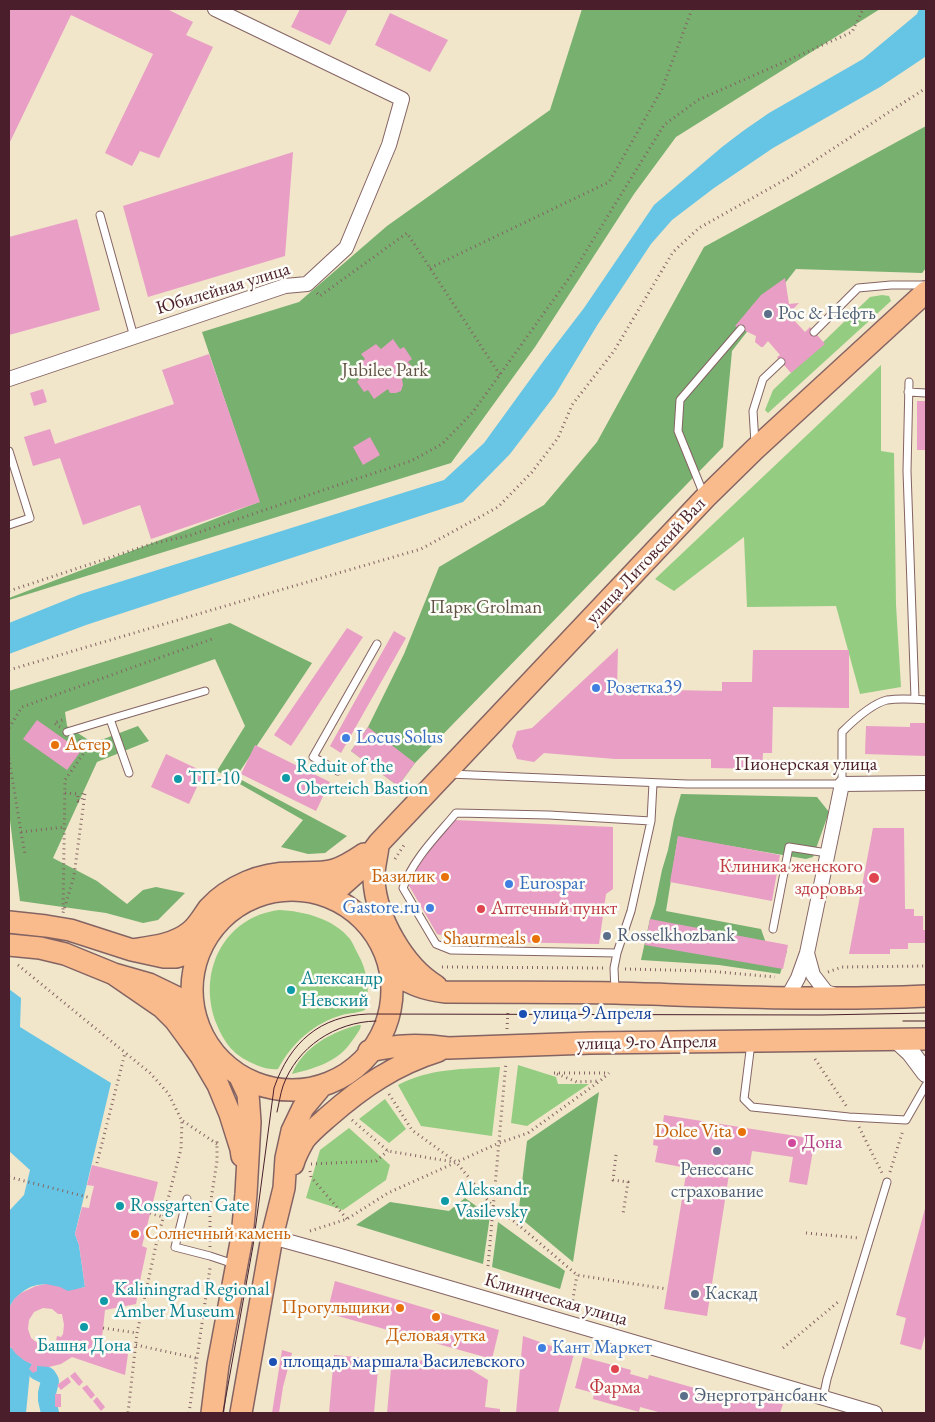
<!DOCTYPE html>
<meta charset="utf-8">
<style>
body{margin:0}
#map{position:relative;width:935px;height:1422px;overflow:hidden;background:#f1e5ca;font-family:"EB Garamond",serif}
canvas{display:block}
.frame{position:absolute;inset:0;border:10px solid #4a1f2b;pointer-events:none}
</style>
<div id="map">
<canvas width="935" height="1422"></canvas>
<div class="frame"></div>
</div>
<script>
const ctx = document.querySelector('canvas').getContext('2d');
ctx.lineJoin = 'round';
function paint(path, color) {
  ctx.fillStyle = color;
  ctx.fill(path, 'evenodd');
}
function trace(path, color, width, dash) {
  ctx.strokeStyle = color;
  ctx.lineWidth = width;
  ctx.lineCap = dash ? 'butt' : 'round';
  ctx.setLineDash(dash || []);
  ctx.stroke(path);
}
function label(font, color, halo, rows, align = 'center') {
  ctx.font = font + ' "EB Garamond",serif';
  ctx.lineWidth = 5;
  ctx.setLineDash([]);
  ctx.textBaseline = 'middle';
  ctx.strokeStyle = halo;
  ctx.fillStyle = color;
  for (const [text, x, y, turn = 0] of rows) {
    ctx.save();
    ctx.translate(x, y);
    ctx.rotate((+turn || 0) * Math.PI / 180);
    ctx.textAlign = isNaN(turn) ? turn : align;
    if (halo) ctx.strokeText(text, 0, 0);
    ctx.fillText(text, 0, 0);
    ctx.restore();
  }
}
paint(new Path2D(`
 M882 295 889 296 891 301 768 413 765 410 773 390 870 297Z
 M881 365V451L894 453 896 605 901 687 860 694 836 606 747 607 744 537 674 591 655 579Z
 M279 910C304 911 334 919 350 939 354 945 357 953 361 960 368 976 370 993 365 1010 358 1013 350 1013 342 1015 314 1023 292 1043 278 1069 270 1070 260 1067 252 1063 234 1055 225 1044 217 1025 196 974 223 917 279 910Z
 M358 1025H361L360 1029C357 1034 353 1040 349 1045 335 1063 312 1069 292 1074 303 1047 332 1032 358 1025Z
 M518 1065 556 1077 558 1084H589L527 1126 511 1123Z
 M500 1067 492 1136 421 1126 398 1085C430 1068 464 1069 500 1067Z
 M385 1099 406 1129 389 1143 359 1119Z
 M349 1128 390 1165 386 1180 343 1210 306 1198 320 1150Z`), '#94cd81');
paint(new Path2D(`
 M582 9H880L676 137 634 194 535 347 451 463 9 600V598L259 502 202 332 299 302 387 226 550 110Z
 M926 126V268L922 273 796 269 732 351 723 447 415 763 398 786 351 751 368 727 404 654 439 567 544 505 597 442 704 247Z
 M230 623 312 663 236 777 347 836 325 853 308 854 281 847 303 820 217 771 245 726 215 659 65 712 67 726 93 743 138 726 149 741 97 762 53 858 97 881 127 904 143 890 156 887 185 893 158 920 143 923 106 913 20 901 9 812V691Z
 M681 794 817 797 829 812 813 857 806 859 678 837 666 911 761 929 767 946 787 951 780 974 719 965 641 960 650 919 655 904 662 870 668 850 674 819Z
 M599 1092 573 1262 518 1216 527 1141Z
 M465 1198 490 1216 483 1264 356 1225 390 1202 449 1211Z
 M498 1222 565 1271 560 1289 492 1267Z`), '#77b06f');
paint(new Path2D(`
 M919 9H926V56L925 57 880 87 773 148 714 188 672 220 651 244 598 324 555 395 510 454 463 502 86 625 9 654V623L81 594 444 480 484 443 545 359 584 308 654 205 722 147 743 131 769 113 863 59 917 14Z
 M9 989 21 998 20 1027 111 1083 75 1234 79 1245 85 1287C80 1288 75 1291 70 1291 62 1292 54 1286 47 1285 31 1282 16 1295 9 1308V1211L24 1195 30 1170 9 1151Z
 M11 1347C17 1355 23 1360 32 1364L29 1369 30 1372 26 1413H9V1349Z`), '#66c5e4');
trace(new Path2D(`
 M37 1371 47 1376 50 1381 47 1393V1400L50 1413`), '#66c5e4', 18);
paint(new Path2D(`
 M9 9H167L193 22 186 35 213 47 159 158 140 151 132 166 105 153 153 54 71 15 9 144Z
 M300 9H348L330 45 291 27Z
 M390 13 448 40 430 72 375 45Z
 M293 152 285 256 148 297 123 206Z
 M77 219 100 310 9 335V237Z
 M785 278 789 304 799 303 790 312 792 318 805 332 810 327 825 344 791 373 777 357 780 355 768 341 763 347H761L755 342 756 336 735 326 761 295Z
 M393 339 400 349 404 347 412 359 408 362 415 370 402 379 403 385 401 391 396 393H390L388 389 374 399 368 390 364 392 357 382 360 378 353 369 365 359 361 354 376 344 381 349Z
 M209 354 260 502 151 539 140 505 83 525 60 458 33 466 24 437 50 429 55 444 174 404 162 370Z
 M43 389 47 402 34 406 30 393Z
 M917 401H926V450H917Z
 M370 437 380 455 363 465 353 447Z
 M347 628 363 637 291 746 274 735Z
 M394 631 406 638 341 753 330 746Z
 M618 648 617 689 722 691V682H752L753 650H849V708L773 707 772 753H763L762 769 711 768V759H615L544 753 534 762 517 759 512 746 517 731 532 728Z
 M37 720 81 751 67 770 23 739Z
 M910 723H926V756L865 754 866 726 910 727Z
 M368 727 415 763 398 786 351 751Z
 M255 745 330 782 316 811 241 774Z
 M166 754 204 772 189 804 151 787Z
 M454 820 613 827V889L606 894 599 944 461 941 437 934 408 884 419 861Z
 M873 828H904L905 909H914V916H923V930H926V943H908V949H890V954H849Z
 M678 836 780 855 772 901 670 882Z
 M650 919 788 945 783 969 645 945Z
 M664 1115 815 1139 807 1185 789 1182 793 1157 752 1151 748 1177 729 1174 707 1316 664 1309 687 1168 655 1162 658 1146 653 1145 655 1129 662 1130Z
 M92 1165 158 1182 142 1246 147 1248 141 1276 136 1304 105 1310 101 1347 128 1354 125 1375 72 1357 61 1364 49 1367 37 1366V1371L33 1373 29 1369 32 1364 25 1361 16 1354 11 1347 9 1349V1308L14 1299 21 1293 36 1286 46 1284 60 1287 68 1291 85 1287 79 1245 75 1234 82 1207 89 1208 91 1198 94 1186 87 1185ZM43 1308 52 1309 58 1314H62L64 1325 63 1334 61 1337 57 1336 56 1341 48 1345 39 1344 31 1338 28 1329 29 1320 34 1312Z
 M926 1205V1332L921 1350 900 1344 906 1318 896 1315Z
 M335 1281 499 1330 492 1359 327 1313Z
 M523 1336 574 1354 558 1413H516Z
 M282 1350 292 1353 283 1387 279 1413H272Z
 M334 1355 379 1359 374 1413H329Z
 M583 1357 631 1370 630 1374 648 1379 649 1375 740 1401 743 1392 783 1404 780 1413H662L640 1407 639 1412 593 1399 594 1393 575 1388Z
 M392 1358 462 1364 488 1380 485 1407 500 1409V1413H387Z
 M75 1372 83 1382 79 1386 70 1376Z
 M68 1377 71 1382 61 1390 57 1385Z
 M87 1385 95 1395 91 1399 82 1388Z
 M55 1394H61V1407H55Z
 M97 1397 105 1407 101 1411 93 1401Z`), '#e89ec5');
const service = new Path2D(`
 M100 215 134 337
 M814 332 858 288 891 285H926
 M909 382 907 471 915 699
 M908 392 926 393
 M755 443 753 411 763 379 781 362
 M9 451 30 518 9 525
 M704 495 678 431 680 400 741 329
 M67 732 110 719
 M338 771 313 757 377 644
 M129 773 110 719 205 691
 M449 774 687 784H842V732C853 721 871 704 887 700 899 698 914 699 926 700
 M773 929 789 847 827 853
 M617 953 451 950 436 944 403 888C413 859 437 836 456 813L549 815 651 821
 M615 990 614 968 617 953 631 911 651 821 653 783
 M751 1043 744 1099 752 1107 849 1117 906 1120 926 1085
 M187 1199 175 1247 210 1256 234 1264
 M823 1398 827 1379 887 1182`);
const minor = new Path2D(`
 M9 379 285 286 307 284 346 248 389 145 402 99 215 9
 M807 953 813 975 826 992 838 996
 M787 998 798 978 807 953 842 784 926 783
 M272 1237 337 1255 875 1413`);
const tertiary = new Path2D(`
 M897 1040 911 1053 926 1073`);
const primary = new Path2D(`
 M378 846C377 857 373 869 374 880 376 918 404 967 436 986
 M192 990a100 100 0 1 1 200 0a100 100 0 1 1-200 0Z
 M314 892 341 886 359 870 379 843 705 498 755 449 926 292
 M9 922 46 926 70 930 132 950 164 957H176L189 953 206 937
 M9 945 40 948 65 954 114 974 149 984 180 999 193 1010
 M132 950C152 947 174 945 190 932 198 926 203 916 209 908 219 897 233 888 247 882 261 876 277 873 292 873 306 872 320 874 334 870 345 867 355 860 364 854
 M392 973C412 984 424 990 446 992 503 992 560 992 616 993 720 996 823 1001 926 996
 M114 974 162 1007 175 1020 186 1035 201 1056 218 1085 230 1114 241 1149 242 1156
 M369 1051C398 1045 418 1044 448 1048L590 1043 926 1039
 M293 1164C295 1156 300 1147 304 1140 311 1131 321 1123 329 1116 362 1087 396 1064 438 1051
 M212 1413 218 1365 242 1237 246 1194 250 1122 248 1094 240 1077
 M241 1413 272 1237 284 1188 286 1158 292 1131 303 1108 319 1089`);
trace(service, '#846463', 9);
trace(minor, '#846463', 16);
trace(tertiary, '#846463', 20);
trace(primary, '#846463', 24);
trace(new Path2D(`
 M430 268 609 182 662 89 692 9
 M317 293 320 296 407 233 500 375
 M9 591 151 544 191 535 350 481 411 461 442 444 473 412 572 274 664 125 698 100 852 32 863 9
 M9 670 232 604 421 549 498 507 532 472 558 438 572 405 614 351 673 252 699 228 788 178 926 88
 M60 727 54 723 65 719
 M9 728 22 707 212 639
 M79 740 88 747 65 780 63 913 74 876 85 793
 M9 758 21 832 65 827
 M65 793 78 794V801L82 800 83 793H85
 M21 832 25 854
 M395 859 404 845
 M18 965 150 1073 168 1093 182 1121 181 1149 156 1245 137 1333 128 1413
 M442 967 603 968
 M625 969 708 971 775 977
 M828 972 842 967 926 966
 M507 1029 508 1010
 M815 1059 847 1107
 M554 1073H609
 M557 1074 577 1082 599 1081
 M389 1094 412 1130 456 1162 494 1208 515 1222 577 1275 667 1289
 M352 1120 388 1151 454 1162
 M183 1121 217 1144
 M859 1127 882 1173
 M616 1155 613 1180 628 1182 623 1214
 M97 1163 125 1053
 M311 1164 376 1161 388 1151
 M310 1171 311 1177 347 1219
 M890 1172 903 1130
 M9 1177 91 1198
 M150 1213 163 1217
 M310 1231 347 1219 388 1193 499 1143 528 1133 600 1081 609 1073
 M806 1233 859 1238
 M210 1247V1206L217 1161V1139
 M488 1266 506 1062
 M571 1310 577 1275
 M103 1328 137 1333
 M136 1345 196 1358
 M783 1348 838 1302
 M189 1413 210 1268`), '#846463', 3, [1, 4]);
trace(service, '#fff', 7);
trace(minor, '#fff', 14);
trace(tertiary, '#fff', 18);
trace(primary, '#fabb8c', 21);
trace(new Path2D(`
 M903 1021H926
 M277 1112C279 1104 280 1095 283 1086 297 1047 335 1022 376 1021
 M223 1413 253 1246 274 1088C290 1042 320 1016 368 1014L821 1015 926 1013`), '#4a1f2b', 1);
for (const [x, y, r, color] of [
 [768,314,5,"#5c6f8a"],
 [596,688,5,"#3f7fe0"],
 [346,738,5,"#3f7fe0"],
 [55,745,5,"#e8710a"],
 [286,778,5,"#0f9aa8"],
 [178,779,5,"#0f9aa8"],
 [445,877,5,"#e8710a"],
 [874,878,6,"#e0444e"],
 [509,884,5,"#3f7fe0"],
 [430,908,5,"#3f7fe0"],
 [481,909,5,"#e0444e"],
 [607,936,5,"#5c6f8a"],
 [536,939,5,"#e8710a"],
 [291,990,5,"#0f9aa8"],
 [523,1014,5,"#1a4fb4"],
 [742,1132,5,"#e8710a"],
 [792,1143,5,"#d1479c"],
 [717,1151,5,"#5c6f8a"],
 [445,1201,5,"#0f9aa8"],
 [120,1206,5,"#0f9aa8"],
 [135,1234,5,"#e8710a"],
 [695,1294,5,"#5c6f8a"],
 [104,1301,5,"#0f9aa8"],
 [400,1308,5,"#e8710a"],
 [436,1317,5,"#e8710a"],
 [84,1327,5,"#0f9aa8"],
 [542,1348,5,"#3f7fe0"],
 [273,1362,5,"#1a4fb4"],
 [615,1369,5,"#e0444e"],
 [684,1396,5,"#5c6f8a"]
]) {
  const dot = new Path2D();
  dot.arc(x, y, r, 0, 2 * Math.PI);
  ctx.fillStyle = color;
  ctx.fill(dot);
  trace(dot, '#fdfcf7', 2);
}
label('19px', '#4a1f2b', '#fdfcf7', [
 ["Юбилейная улица",223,289,-17],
 ["улица Литовский Вал",646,561,-47],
 ["Пионерская улица",806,765],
 ["улица 9-го Апреля",647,1043,-1],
 ["Клиническая улица",556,1300,16]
]);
label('19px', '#4e5e75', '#fdfcf7', [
 ["Рос & Нефть",778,314],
 ["Rosselkhozbank",617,936],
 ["Ренессанс",717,1170,"center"],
 ["страхование",717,1192,"center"],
 ["Каскад",705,1294],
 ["Энерготрансбанк",694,1396]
], 'left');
label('19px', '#605345', '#fdfcf7', [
 ["Jubilee Park",385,371],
 ["Парк Grolman",486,608]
]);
label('19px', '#366cbe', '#fdfcf7', [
 ["Розетка39",606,688],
 ["Locus Solus",356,738],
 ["Eurospar",519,884],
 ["Gastore.ru",420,908,"right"],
 ["Кант Маркет",552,1348]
], 'left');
label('19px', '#c56008', '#fdfcf7', [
 ["Астер",65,745,"left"],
 ["Базилик",435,877],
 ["Shaurmeals",526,939],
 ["Dolce Vita",732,1132],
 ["Солнечный камень",145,1234,"left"],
 ["Прогульщики",390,1308],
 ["Деловая утка",436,1336,"center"]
], 'right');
label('19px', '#0d838f', '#fdfcf7', [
 ["Reduit of the",296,767],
 ["Oberteich Bastion",296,789],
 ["ТП-10",188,779],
 ["Александр",301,979],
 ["Невский",301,1001],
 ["Aleksandr",455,1190],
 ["Vasilevsky",455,1212],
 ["Rossgarten Gate",130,1206],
 ["Kaliningrad Regional",114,1290],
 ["Amber Museum",114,1312],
 ["Башня Дона",84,1346,"center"]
], 'left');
label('19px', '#be3a42', '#fdfcf7', [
 ["Клиника женского",863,867],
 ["здоровья",863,889],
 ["Аптечный пункт",491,909,"left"],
 ["Фарма",615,1388,"center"]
], 'right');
label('19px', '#164399', '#fdfcf7', [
 ["улица 9 Апреля",533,1014],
 ["площадь маршала Василевского",283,1362]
], 'left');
label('19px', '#b23c85', '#fdfcf7', [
 ["Дона",802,1143]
], 'left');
</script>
